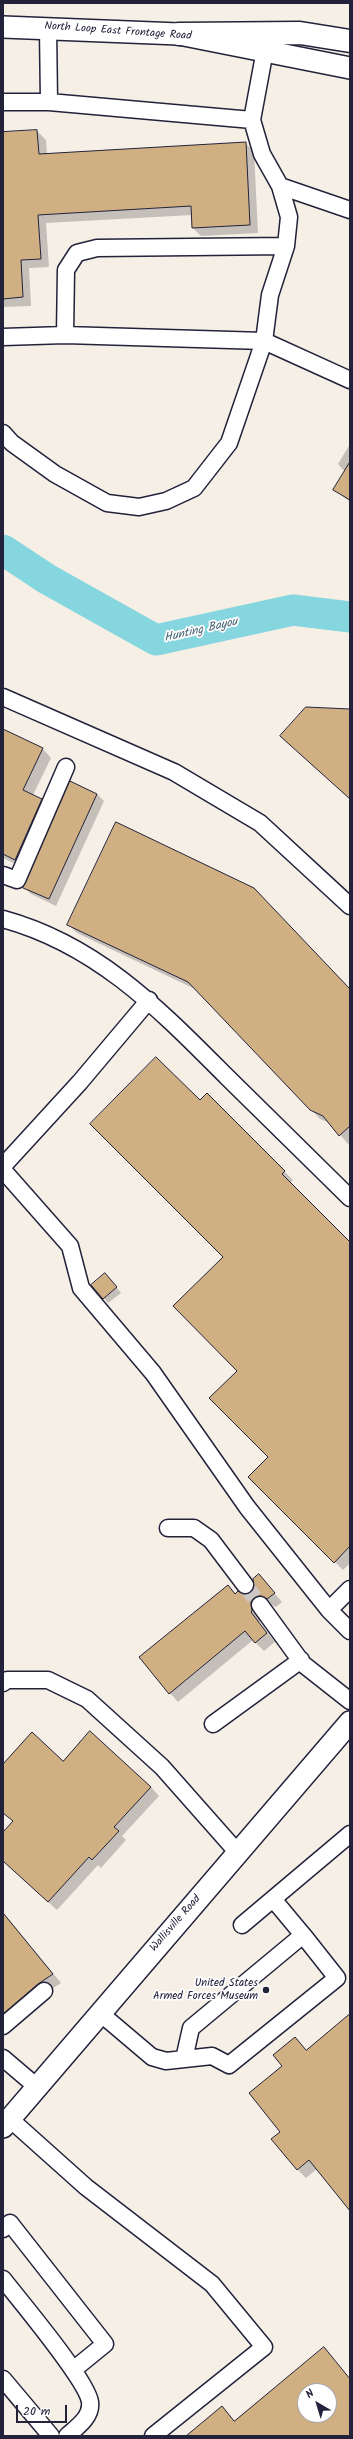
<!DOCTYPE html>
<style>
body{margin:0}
#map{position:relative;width:353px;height:2439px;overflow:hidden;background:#f6efe6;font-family:Kalam,sans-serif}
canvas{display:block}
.frame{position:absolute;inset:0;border:4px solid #22223b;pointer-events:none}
.north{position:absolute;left:297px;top:2383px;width:40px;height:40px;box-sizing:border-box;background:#fff;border:1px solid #a7a7b1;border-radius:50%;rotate:322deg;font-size:11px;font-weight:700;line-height:16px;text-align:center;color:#22223b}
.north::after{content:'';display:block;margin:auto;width:14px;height:18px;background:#22223b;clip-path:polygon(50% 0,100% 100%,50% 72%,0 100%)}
.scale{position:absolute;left:16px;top:2405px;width:51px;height:18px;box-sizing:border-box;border:2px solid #22223b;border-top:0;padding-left:5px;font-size:12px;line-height:14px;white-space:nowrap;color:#22223b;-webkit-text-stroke:3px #fff;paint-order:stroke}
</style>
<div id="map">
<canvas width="353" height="2439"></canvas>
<div class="frame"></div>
<div class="north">N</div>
<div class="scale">20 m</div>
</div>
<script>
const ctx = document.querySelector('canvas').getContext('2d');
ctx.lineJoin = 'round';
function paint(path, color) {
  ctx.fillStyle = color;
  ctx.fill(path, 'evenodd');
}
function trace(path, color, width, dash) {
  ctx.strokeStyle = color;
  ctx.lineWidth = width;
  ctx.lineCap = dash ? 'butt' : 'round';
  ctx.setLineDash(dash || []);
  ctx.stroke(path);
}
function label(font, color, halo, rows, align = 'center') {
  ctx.font = font + ' Kalam,sans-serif';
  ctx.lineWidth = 3.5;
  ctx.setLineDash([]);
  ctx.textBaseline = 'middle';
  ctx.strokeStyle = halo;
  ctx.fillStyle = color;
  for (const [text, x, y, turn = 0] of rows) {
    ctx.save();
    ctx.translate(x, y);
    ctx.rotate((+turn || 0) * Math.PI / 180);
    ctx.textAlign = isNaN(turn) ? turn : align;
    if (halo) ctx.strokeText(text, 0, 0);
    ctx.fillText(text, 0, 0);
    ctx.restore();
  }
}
paint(new Path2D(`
 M37 131 46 140 47 154 245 143 254 151 258 233 201 236 193 228 192 215 46 223 49 267 29 268 31 306 3 307V133Z
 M350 444V502L335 490 345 472 338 464Z
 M3 730 43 749 51 758 33 795 41 799 50 808 24 868 3 858Z
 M71 782 97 794 104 801 56 906 31 894 24 887Z
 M68 924 350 990V1142L348 1144 330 1123 320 1119 197 990 77 933Z
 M207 1094 293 1180 290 1183 350 1244V1563L343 1570 249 1477 269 1457 239 1371 224 1257 200 1102Z
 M110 1279 121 1293 108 1303 104 1298Z
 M259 1575 282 1602 276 1607 269 1604 259 1611 261 1620 259 1622 275 1642 264 1651 253 1640 178 1702 170 1693 228 1586 236 1594 246 1595 255 1589Z
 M63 1762 151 1787 159 1796 122 1836 126 1840 101 1868 98 1865 57 1910 3 1861V1833L14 1822 3 1812V1765Z
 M3 1912 61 1983 47 1992 3 2031Z
 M350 2016V2209L317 2169 306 2178 297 2169 281 2132 284 2066 295 2038 307 2051Z
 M324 2348 350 2379V2436H188L222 2408 235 2421ZM305 2391H329V2415H305Z`), '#0003');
trace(new Path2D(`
 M3 550 47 579 156 640 293 610 350 617`), '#85d6de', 31);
const building = new Path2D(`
 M37 130 39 154 246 142 250 225 192 228 191 206 38 215 41 259 21 260 23 297 3 299V132Z
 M350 462V500L333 490Z
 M306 707 350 709V799L280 736Z
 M3 729 43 748 23 790 42 799 15 860 3 854Z
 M70 781 97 794 49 899 23 888Z
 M116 822 254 888 350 989V1126L339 1136 323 1116 310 1110 188 982 67 925Z
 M156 1057 200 1100 207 1093 285 1171 282 1174 350 1242V1546L334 1563 248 1477 268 1457 209 1398 237 1371 173 1306 223 1257 90 1124Z
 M105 1273 117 1287 103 1299 91 1285Z
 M259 1574 275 1593 267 1599 259 1596 254 1598 251 1602 252 1611 251 1612 267 1633 255 1643 245 1631 169 1694 139 1657 228 1585 235 1594 238 1591 246 1594 250 1593 254 1588 253 1579Z
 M90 1731 151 1787 114 1827 119 1831 92 1860 89 1857 48 1902 3 1861V1832L13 1821 3 1813V1764L32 1732 63 1761Z
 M3 1913 53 1974 38 1984 3 2014Z
 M350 2014V2211L309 2160 297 2170 271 2139 280 2132 249 2093 282 2066 273 2055 295 2037 306 2050Z
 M324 2347 350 2379V2436H186L222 2406 234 2421ZM305 2391H329V2415H305Z`);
paint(building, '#d0b083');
trace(building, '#22223b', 1);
trace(new Path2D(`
 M245 1585 260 1605`), '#ccc6c4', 16, [16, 8]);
const minor = new Path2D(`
 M48 28 49 102
 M3 102H49L252 120 265 50
 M280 186 350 210
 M65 335 66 270 77 253 97 248 286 246
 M3 337 65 335 264 341 350 380
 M3 433 12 443 55 474 107 503 139 507 166 501 194 488 229 443 264 341 270 295 286 246 289 217 280 186 262 154 252 120
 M3 697 174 772 260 823 350 906
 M3 875 17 880 66 767
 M3 919C98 945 160 1010 227 1077 268 1117 309 1158 350 1198
 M3 1166 80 1082 149 1000
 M3 1170 70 1246 81 1288 153 1373 247 1507 329 1610
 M168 1528H194L211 1540 245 1585
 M350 1589 329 1610 350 1631
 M260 1605 303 1664 350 1701
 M3 1683 7 1680H48L87 1699 162 1767 238 1853
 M213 1724 301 1660
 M273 1899 303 1935
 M242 1925 350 1834
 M100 2013 152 2057 166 2061 212 2056 229 2065 337 1978 303 1935 191 2028 184 2059
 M3 2026 44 1991
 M3 2058 37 2087
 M10 2119 86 2187 212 2284 264 2347 153 2436
 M3 2229 10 2223 105 2344 73 2370
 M3 2279C20 2301 87 2380 90 2402 92 2417 77 2427 67 2436
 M3 2379 51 2436`);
const major = new Path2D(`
 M3 27 179 34 350 68
 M3 2127 350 1722`);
const highway = new Path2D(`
 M179 34 300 33 350 41`);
trace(minor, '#22223b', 19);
trace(major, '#22223b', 24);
trace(highway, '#22223b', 25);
trace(minor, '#fff', 16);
trace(major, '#fff', 21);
trace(highway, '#fff', 22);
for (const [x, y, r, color] of [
 [266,1990,4,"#22223b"]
]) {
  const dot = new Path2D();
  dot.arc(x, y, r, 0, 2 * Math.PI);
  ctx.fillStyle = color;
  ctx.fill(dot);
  trace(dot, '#fff', 1.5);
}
label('11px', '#22223b', '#fff', [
 ["North Loop East Frontage Road",118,32,4],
 ["Wallisville Road",176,1924,-49]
]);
label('11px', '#22223b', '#fff', [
 ["United States",258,1984],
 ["Armed Forces Museum",258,1997]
], 'right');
label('italic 12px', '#456174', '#fff', [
 ["Hunting Bayou",201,631,-13]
]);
</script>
